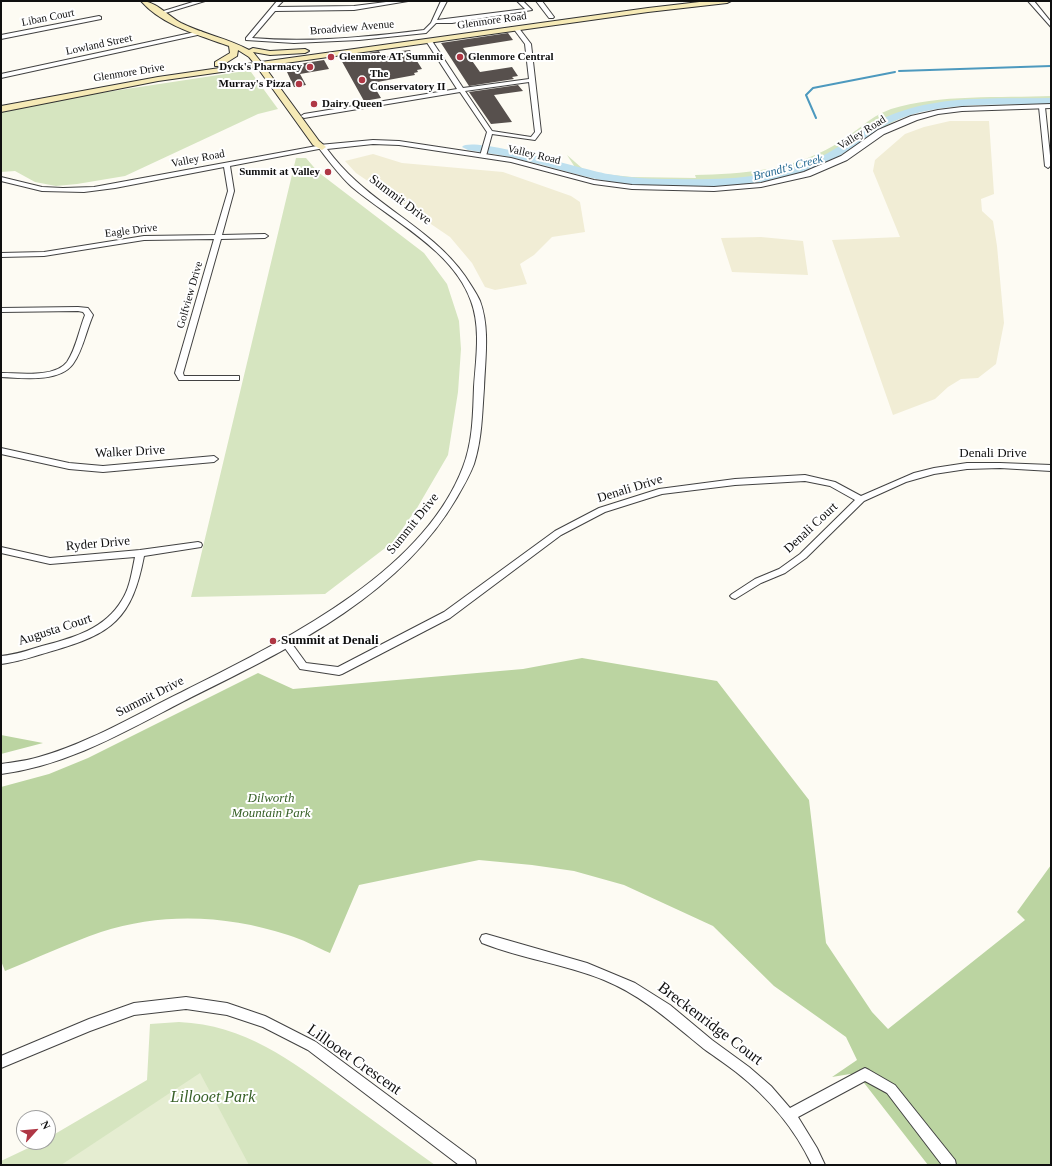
<!DOCTYPE html>
<style>
body{margin:0}
#map{position:relative;width:1052px;height:1166px;overflow:hidden;background:#fdfbf3;font-family:Georgia,serif}
canvas{display:block}
.frame{position:absolute;inset:0;border:2px solid #0f0f0f;pointer-events:none}
.north{position:absolute;left:16px;top:1110px;width:40px;height:40px;box-sizing:border-box;background:#fff;border:1px solid #9f9f9f;border-radius:50%;rotate:63deg;font-size:11px;font-weight:700;line-height:16px;text-align:center;color:#0f0f0f}
.north::after{content:'';display:block;margin:auto;width:14px;height:18px;background:#af3745;clip-path:polygon(50% 0,100% 100%,50% 72%,0 100%)}
</style>
<div id="map">
<canvas width="1052" height="1166"></canvas>
<div class="frame"></div>
<div class="north">N</div>
</div>
<script>
const ctx = document.querySelector('canvas').getContext('2d');
ctx.lineJoin = 'round';
function paint(path, color) {
  ctx.fillStyle = color;
  ctx.fill(path, 'evenodd');
}
function trace(path, color, width, dash) {
  ctx.strokeStyle = color;
  ctx.lineWidth = width;
  ctx.lineCap = dash ? 'butt' : 'round';
  ctx.setLineDash(dash || []);
  ctx.stroke(path);
}
function label(font, color, halo, rows, align = 'center') {
  ctx.font = font + ' Georgia,serif';
  ctx.lineWidth = 4;
  ctx.setLineDash([]);
  ctx.textBaseline = 'middle';
  ctx.strokeStyle = halo;
  ctx.fillStyle = color;
  for (const [text, x, y, turn = 0] of rows) {
    ctx.save();
    ctx.translate(x, y);
    ctx.rotate((+turn || 0) * Math.PI / 180);
    ctx.textAlign = isNaN(turn) ? turn : align;
    if (halo) ctx.strokeText(text, 0, 0);
    ctx.fillText(text, 0, 0);
    ctx.restore();
  }
}
paint(new Path2D(`
 M950 121H989L994 194 981 199 982 211 993 221 997 246 1004 323 996 364 978 378 961 379 948 387 935 399 893 415 832 240 900 237 873 171 875 160 905 134 924 127Z
 M373 154 402 163 503 172 571 196 580 202 585 232 552 237 534 255 520 264 527 284 495 290 485 287 472 263 450 237 356 173 345 161Z
 M761 237 803 241 808 275 732 272 721 238Z`), '#f1edd5');
paint(new Path2D(`
 M245 71 251 72 278 109 258 114 125 176 77 184 56 186 35 182 15 171 1 172V112L100 93Z
 M1051 96V102C1007 104 958 100 915 113 882 123 856 148 825 162 775 184 720 185 667 183 637 182 609 181 580 175L567 155 583 169 604 174 632 177 696 178 695 175C742 174 792 170 833 146 854 135 868 117 891 109 939 94 1001 98 1051 96Z
 M296 158H306L318 172 424 253 447 284 459 321 461 349 458 392 448 455 417 508 393 542 325 594 191 597Z
 M179 1022C245 1025 290 1060 341 1097 372 1120 403 1142 435 1165H1V1161L41 1142H48V1138L147 1080 150 1024Z`), '#d6e5c0');
paint(new Path2D(`
 M582 658 717 681 809 800 826 943 872 1012 888 1029 1025 920 1017 912 1051 865V1165H928L861 1079 850 1074 832 1077 857 1060 846 1037 774 986 713 926 624 885 574 871 532 865 479 860 359 885 330 953C316 947 302 939 288 935 227 915 163 912 101 932 69 943 37 958 5 971L1 961V787L49 774 88 758 258 673 293 689 523 669Z
 M1 735 43 743 1 754Z`), '#bbd4a1');
paint(new Path2D(`
 M200 1073 249 1165H61Z`), '#e5edd1');
trace(new Path2D(`
 M899 71 1051 66
 M816 118 806 95 813 88 895 72`), '#4d99be', 2);
paint(new Path2D(`
 M1051 98V104C1000 106 940 100 892 122 875 130 860 143 844 153 823 167 798 175 773 180 722 189 658 191 607 181 578 176 550 166 522 160 504 155 486 153 468 150L462 147C471 135 588 171 608 174 629 178 651 179 672 179 724 180 780 179 828 153 853 139 873 120 902 111 949 95 1002 99 1051 98Z`), '#bee0ef');
paint(new Path2D(`
 M508 33 513 40 463 48 480 72 512 67 518 76 512 77 514 79 469 86 441 43Z
 M410 50 422 69 417 70 418 72 414 73 415 75 372 83 381 98 364 101 340 58 379 51 382 57 402 54 401 51Z
 M324 60 329 69 300 74 306 85 294 87 287 72 295 71 292 65Z
 M518 85 523 91 494 95 512 122 491 124 469 92Z`), '#57504d');
const minor = new Path2D(`
 M196 1H205L162 14 157 13Z
 M277 1H283L277 7 354 6 394 1H408L354 10 275 11 252 38C310 43 367 37 424 30L431 23 441 1H447L437 20 525 9 517 1H523L532 10 452 23H436L426 33 359 40 294 43 246 40V38Z
 M536 1H542L554 17 553 18H549Z
 M1028 1H1034L1051 22V27Z
 M99 16 101 17V19L1 39V35Z
 M514 27H518L531 44 541 132 535 140 492 134 486 156 481 157 480 156 487 132 460 92 304 118 301 116 304 114 457 89 426 41 429 39 432 41 463 88 529 79 525 44 513 28ZM529 82 535 132 531 137 492 131 465 91Z
 M200 31 202 32V34L1 78V74Z
 M1042 105 1045 107 1051 165 1048 168 1045 166 1039 107Z
 M322 145 324 146V148L230 166 234 191 222 235 265 234 268 236 265 238 221 239 183 373 184 376H239V380H179L175 373 214 239 144 240 44 256 1 257V253L44 252 144 236 215 235 228 191 224 167 115 188 84 192 42 191 1 181V177L42 187 63 188 94 187Z
 M78 307 88 308 93 315C86 331 83 350 73 364 59 383 21 378 1 377V373C19 373 55 378 67 362 76 349 79 330 85 315L83 312 78 311 1 312V308Z
 M1 448 69 463 103 466 214 456 218 459 214 462 103 472 69 469 1 454Z
 M967 463H1000L1051 465V471L1000 468 967 469 934 474 906 482 864 501 806 558 785 573 761 583 735 599 732 598 730 596 732 594 755 579 779 569 800 554 855 500 830 486 805 481 735 485 662 494 605 512 561 535 450 618 342 674 339 675 300 669 282 644 284 641H290L306 663 338 667 444 612 555 531 599 508 659 489 735 479 805 475 835 482 861 496 914 473 934 468Z
 M198 542 201 543 202 545 201 547 144 556C132 619 112 634 52 651 35 656 18 662 1 664V656C15 655 29 650 42 646 73 638 105 629 122 600 130 588 132 571 135 557L50 564 1 553V547L50 558 140 550Z
 M486 934 587 963 635 983 670 1005 712 1040 749 1067 771 1086 790 1108 861 1070 865 1068 869 1070 895 1085 955 1160 956 1165H942L887 1093 865 1081 798 1117 817 1148 825 1165H812C795 1129 768 1097 736 1072 726 1064 715 1057 704 1049 672 1023 643 996 604 980 565 964 522 959 482 943L480 939 482 935Z
 M186 997 227 1003 265 1016 316 1042 475 1160 476 1165H459L308 1050 263 1027 227 1015 186 1009 134 1015 90 1031 1 1068V1056L89 1019 134 1003Z`);
const tertiary = new Path2D(`
 M1051 104V108L962 111 938 114 917 120 884 134 847 160 810 176 761 187 714 191 632 189 594 184 511 162 399 145 373 144 327 149C336 161 345 171 356 181 392 214 436 235 465 276 470 284 476 292 480 301 490 328 485 360 484 388 482 414 482 439 474 464 469 477 463 487 456 499 397 599 284 651 184 701 124 732 69 765 1 774V764C14 762 26 761 39 757 89 743 135 715 182 692 279 643 422 575 463 467 473 441 473 414 474 387 476 359 481 328 471 301 453 250 391 220 352 187 339 175 329 161 318 147L319 145 373 140 399 141 511 158 594 180 632 185 714 187 761 183 804 172 841 156 878 130 911 116 938 110 962 107Z`);
const secondary = new Path2D(`
 M141 1C156 1 168 16 181 23 203 34 227 38 249 50L253 48 270 51 305 49 309 51 305 53 270 55 253 52 261 62 648 8 708 1H731L727 3 648 12 264 66 319 141 326 147 322 150 313 145 257 67 158 81 1 112V106L158 77 254 63 249 57 238 50 237 56 221 66H215V62L230 53 229 46C199 35 163 26 141 1Z`);
trace(minor, '#424242', 2);
trace(tertiary, '#424242', 2);
trace(secondary, '#313131', 2);
paint(minor, '#fff');
paint(tertiary, '#fff');
paint(secondary, '#f6eab6');
for (const [x, y, r, color] of [
 [331,57,4,"#af3745"],
 [460,57,4,"#af3745"],
 [310,67,4,"#af3745"],
 [362,80,4,"#af3745"],
 [299,84,4,"#af3745"],
 [314,104,4,"#af3745"],
 [328,172,4,"#af3745"],
 [273,641,4,"#af3745"]
]) {
  const dot = new Path2D();
  dot.arc(x, y, r, 0, 2 * Math.PI);
  ctx.fillStyle = color;
  ctx.fill(dot);
  trace(dot, '#fff', 1.5);
}
label('11px', '#0f0f0f', '#fff', [
 ["Liban Court",48,18,-11],
 ["Glenmore Road",492,21,-8],
 ["Broadview Avenue",352,28,-5],
 ["Lowland Street",99,45,-12],
 ["Glenmore Drive",129,73,-9],
 ["Valley Road",862,133,-32],
 ["Valley Road",534,155,13],
 ["Valley Road",198,159,-11],
 ["Eagle Drive",131,231,-7],
 ["Golfview Drive",190,295,-74]
]);
label('bold 11px', '#0f0f0f', '#fff', [
 ["Glenmore AT Summit",339,57],
 ["Glenmore Central",468,57],
 ["Dyck's Pharmacy",302,67,"right"],
 ["The",370,74],
 ["Conservatory II",370,87],
 ["Murray's Pizza",291,84,"right"],
 ["Dairy Queen",322,104],
 ["Summit at Valley",320,172,"right"]
], 'left');
label('italic 12px', '#276b93', '#fff', [
 ["Brandt's Creek",788,168,-15]
]);
label('13px', '#0f0f0f', '#fff', [
 ["Summit Drive",400,200,37],
 ["Walker Drive",130,452,-3],
 ["Denali Drive",993,454],
 ["Denali Drive",630,489,-17],
 ["Summit Drive",413,524,-51],
 ["Denali Court",811,528,-43],
 ["Ryder Drive",98,544,-5],
 ["Augusta Court",55,630,-18],
 ["Summit Drive",150,697,-27]
]);
label('bold 13px', '#0f0f0f', '#fff', [
 ["Summit at Denali",281,641]
], 'left');
label('italic 13px', '#376027', '#fff', [
 ["Dilworth",271,799],
 ["Mountain Park",271,814]
]);
label('16px', '#0f0f0f', '#fff', [
 ["Breckenridge Court",710,1024,37],
 ["Lillooet Crescent",354,1060,35]
]);
label('italic 16px', '#376027', '#fff', [
 ["Lillooet Park",213,1098]
]);
</script>
